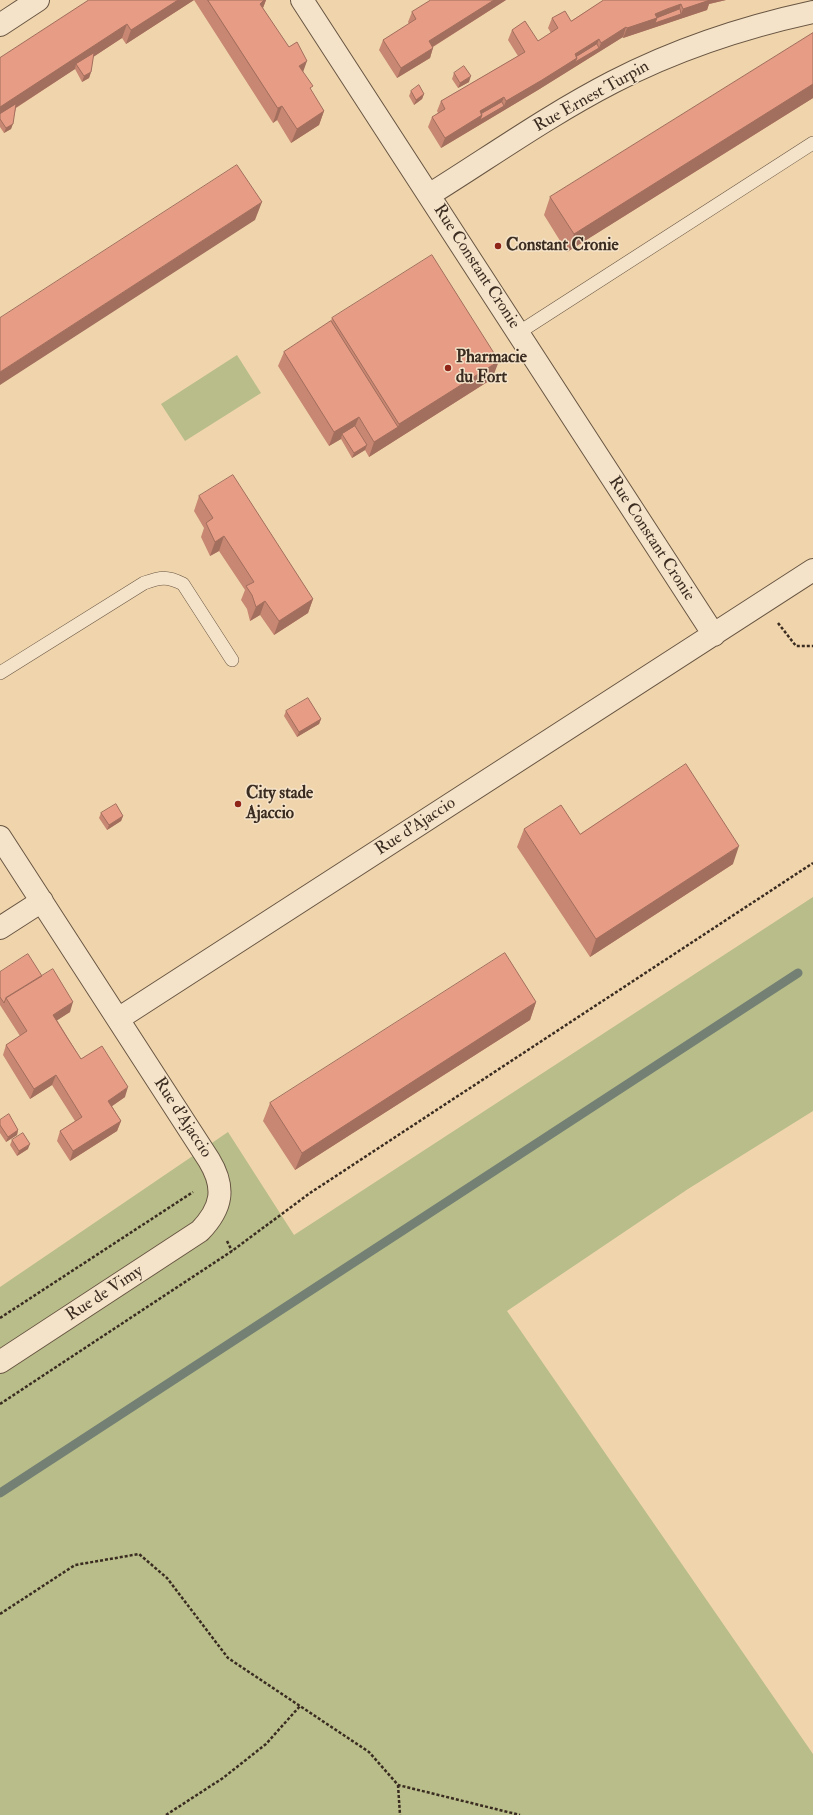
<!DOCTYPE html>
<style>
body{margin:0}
canvas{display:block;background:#f0d4ac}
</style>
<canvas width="813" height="1815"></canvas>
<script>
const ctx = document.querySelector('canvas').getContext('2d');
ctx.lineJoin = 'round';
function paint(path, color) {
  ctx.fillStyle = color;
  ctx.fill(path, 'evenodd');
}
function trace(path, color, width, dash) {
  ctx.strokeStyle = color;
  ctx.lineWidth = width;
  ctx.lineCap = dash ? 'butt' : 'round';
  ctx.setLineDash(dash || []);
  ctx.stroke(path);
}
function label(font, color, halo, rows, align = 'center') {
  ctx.font = font + ' "IM FELL Double Pica",serif';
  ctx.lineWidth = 3;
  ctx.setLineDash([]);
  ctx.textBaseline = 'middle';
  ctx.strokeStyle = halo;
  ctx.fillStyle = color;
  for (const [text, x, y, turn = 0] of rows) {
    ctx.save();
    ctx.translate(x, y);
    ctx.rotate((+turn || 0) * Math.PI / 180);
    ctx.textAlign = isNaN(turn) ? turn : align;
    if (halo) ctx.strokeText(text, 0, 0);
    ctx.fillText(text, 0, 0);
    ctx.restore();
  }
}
paint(new Path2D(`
 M237 355 261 393 185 441 161 404Z
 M813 897V1111L688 1189 507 1311 813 1754V1815H0V1287L228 1132 294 1235Z`), '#b8bd8a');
trace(new Path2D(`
 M0 1493 798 973`), '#748073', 9);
const lane = new Path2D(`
 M518 333 813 143
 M0 673 144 583C161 577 167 576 183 584L232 660`);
const street = new Path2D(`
 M302 0 714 635
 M0 25 38 0
 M429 195C490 157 549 115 613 82 675 50 744 27 813 12
 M0 837 209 1160C226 1188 222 1208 200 1231L0 1362
 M0 928 42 901
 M118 1019 813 570`);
trace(lane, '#685643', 14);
trace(street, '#685643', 24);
trace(new Path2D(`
 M778 623 796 646H813
 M227 1241 232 1251
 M0 1318 193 1192
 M0 1404 232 1251 310 1193 813 863
 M0 1614 75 1565 139 1554 167 1578 228 1658 369 1752 398 1785 520 1815
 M398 1785 400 1815
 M166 1815 223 1778 266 1744 300 1706`), '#3a2c20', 2.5, [3, 2]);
trace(lane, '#f5e3c9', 13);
trace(street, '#f5e3c9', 22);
paint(new Path2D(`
 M89 0H266L263 8 303 72 311 91 324 111 319 125 291 143 277 120 273 123 194 0 126 44 122 38 93 57 91 72 89 78 82 82 75 69 16 108 11 129 4 133 0 127V58Z
 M431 0H506L433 47 430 58 397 78 379 50 383 40 409 24 408 22 412 12Z
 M604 0H726L709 4 707 10 623 38V37L538 90 441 148 428 127 432 117 438 113 437 111 441 101 518 56 508 40 512 30 538 41 551 33 548 28 552 18 571 21Z
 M813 33V98L567 252 544 215 550 197Z
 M454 73 469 82 458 88 452 79Z
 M411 91 424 94 422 99 414 105 409 96Z
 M332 318 492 379 369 457 365 450 352 458 341 439 329 446 278 366 284 352 331 321Z
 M199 496 313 599 308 613 274 635 260 615 250 621 247 609 241 600 245 590 219 551 210 556 201 537 204 528 194 511Z
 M286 711 321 719 319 724 297 737 284 716Z
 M101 813 123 816 121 821 107 830 99 818Z
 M524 829 580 834 733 864 590 957 517 847Z
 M0 972 42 976 70 1012 57 1020 81 1059 125 1097 112 1106 121 1121 117 1131 70 1161 57 1141 60 1131 75 1121 52 1085 30 1099 3 1055 6 1045 20 1036 0 1005Z
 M536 1002 530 1020 295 1170 263 1121 270 1103Z
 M0 1120 18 1130 17 1135 6 1142 0 1133Z
 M12 1140 28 1149 17 1156 10 1145Z`), '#c78772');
paint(new Path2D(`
 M178 0H194L126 44 131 30Z
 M264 0H266L261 13 260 4Z
 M494 0H506L426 51 429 41Z
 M707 0H726L709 4 707 10 623 38 627 28 655 14 681 4 678 14H681L683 9Z
 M127 24 122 38 78 67 76 64 75 69 0 118V107Z
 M626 27 623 37 538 90 441 148 445 138 480 111 504 97 500 107 504 106 506 101 575 54 599 39 595 50 599 48 601 43Z
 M433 48 430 58 397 78 401 68Z
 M307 61 302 75 299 66Z
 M91 72 89 78 82 82 84 76Z
 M471 76 469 82 458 88 460 83Z
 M813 84V98L567 252 574 234Z
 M424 94 422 99 414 105 416 100Z
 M282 106 277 120 273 123 278 108Z
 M324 111 319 125 291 143 297 129Z
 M13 124 11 129 4 133 6 128Z
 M262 202 255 220 0 385V372Z
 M499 361 492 379 369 457 374 442 398 427 399 424Z
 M359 417 353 431 342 434 341 439 329 446 334 432Z
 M367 445 365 450 352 458 354 453Z
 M224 536 219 551 210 556 215 542Z
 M313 599 308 613 274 635 279 621Z
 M265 601 260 615 250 621 256 607Z
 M321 719 319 724 297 737 299 732Z
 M123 816 121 821 107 830 109 825Z
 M739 846 733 864 590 957 596 939Z
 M73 1002 70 1012 50 1025 53 1015Z
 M536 1002 530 1020 295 1170 302 1153Z
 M56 1075 52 1085 30 1099 34 1089Z
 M128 1087 125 1097 105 1111 108 1101Z
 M121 1121 117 1131 70 1161 73 1151Z
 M18 1130 17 1135 6 1142 8 1137Z
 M30 1144 28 1149 17 1156 19 1151Z`), '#a26e5d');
const building = new Path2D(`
 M89 0H178L131 30 127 24 0 107V58Z
 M208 0H264L260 4 289 47 297 42 307 61 299 66 313 86 310 88 324 111 297 129 282 106 278 108Z
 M431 0H494L429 41 433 48 401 68 383 40 416 19 412 12Z
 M604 0H710L683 9 681 4 667 9 655 14 657 18 627 28 626 27 601 43 599 39 575 54 577 58 542 80 506 101 504 97 480 111 482 115 445 138 432 117 445 109 441 101 525 52 512 30 525 21 538 41 558 28 552 18 565 11 571 21Z
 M680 9 681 14 655 23 657 18Z
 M813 33V84L574 234 550 197Z
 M597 44 599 48 575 62 577 58 576 57Z
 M94 53 91 72 84 76 76 64Z
 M464 66 471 76 460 83 454 73Z
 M419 85 424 94 416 100 411 91Z
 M502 102 504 106 480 120 482 115 481 114Z
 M16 104 13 124 6 128 0 119V114Z
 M237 165 262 202 0 372V318Z
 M432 255 499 361 399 424 332 318Z
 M331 321 398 427 374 442 359 417 334 432 284 352Z
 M355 426 367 445 354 453 342 434Z
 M233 475 313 599 279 621 265 601 256 607 252 595 246 586 254 582 224 536 215 542 206 523 213 518 199 496Z
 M308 698 321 719 299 732 286 711Z
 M686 764 739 846 596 939 524 829 561 805 580 834Z
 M116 804 123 816 109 825 101 813Z
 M505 953 536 1002 302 1153 270 1103Z
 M28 954 42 976 6 998 4 1003 0 997V972Z
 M53 969 73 1002 53 1015 68 1039 81 1059 102 1046 128 1087 108 1101 121 1121 73 1151 60 1131 82 1117 56 1075 34 1089 6 1045 27 1031 6 998Z
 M9 1114 18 1130 8 1137 0 1125V1120Z
 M23 1133 30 1144 19 1151 12 1140Z`);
paint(building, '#e79d85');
trace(building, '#a26e5d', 1);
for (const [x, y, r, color] of [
 [498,246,4,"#8f2418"],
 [448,368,4,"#8f2418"],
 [238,804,4,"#8f2418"]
]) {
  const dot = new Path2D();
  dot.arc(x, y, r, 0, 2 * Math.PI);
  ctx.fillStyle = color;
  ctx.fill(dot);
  trace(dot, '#f5e3c9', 1.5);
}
label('17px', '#3a2c20', '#f5e3c9', [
 ["Rue Ernest Turpin",592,97,-29],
 ["Rue Constant Cronie",476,267,57],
 ["Rue Constant Cronie",651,539,57],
 ["Rue d'Ajaccio",416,827,-33],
 ["Rue d'Ajaccio",182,1118,57],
 ["Rue de Vimy",105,1294,-33]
]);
label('bold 17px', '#3a2c20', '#f5e3c9', [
 ["Constant Cronie",506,246],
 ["Pharmacie",456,358],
 ["du Fort",456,378],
 ["City stade",246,794],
 ["Ajaccio",246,814]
], 'left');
</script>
